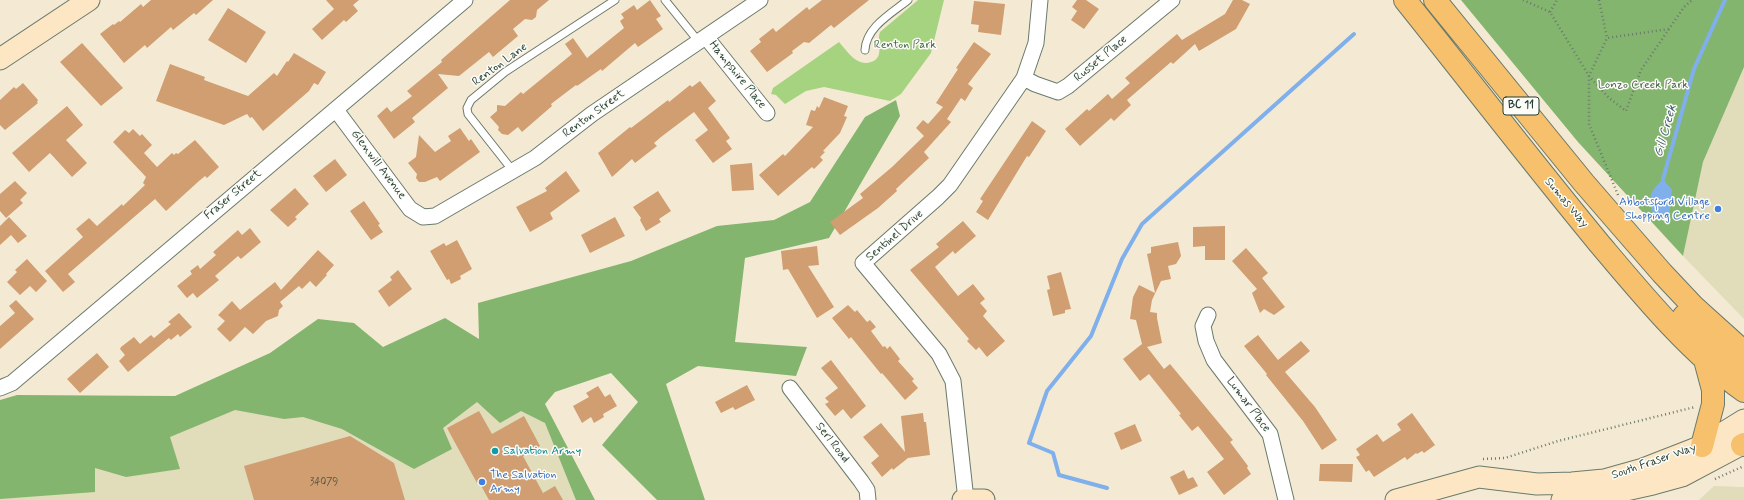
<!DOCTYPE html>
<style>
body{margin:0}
canvas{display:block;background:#f4ead3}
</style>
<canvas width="1744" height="500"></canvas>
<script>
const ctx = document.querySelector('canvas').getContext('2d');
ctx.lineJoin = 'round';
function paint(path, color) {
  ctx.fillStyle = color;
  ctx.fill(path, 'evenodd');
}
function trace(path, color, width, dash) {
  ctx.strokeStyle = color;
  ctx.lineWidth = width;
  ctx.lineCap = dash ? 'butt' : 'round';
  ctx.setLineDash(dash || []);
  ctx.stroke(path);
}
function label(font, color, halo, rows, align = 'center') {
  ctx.font = font + ' Mynerve,sans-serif';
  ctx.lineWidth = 3;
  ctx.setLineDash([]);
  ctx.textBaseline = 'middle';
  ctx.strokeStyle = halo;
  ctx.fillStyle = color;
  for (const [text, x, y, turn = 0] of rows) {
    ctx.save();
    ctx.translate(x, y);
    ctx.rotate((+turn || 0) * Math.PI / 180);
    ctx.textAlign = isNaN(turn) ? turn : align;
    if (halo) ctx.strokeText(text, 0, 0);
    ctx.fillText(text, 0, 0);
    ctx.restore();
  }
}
paint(new Path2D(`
 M1744 67V319L1683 256 1703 162Z
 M486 369 545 411 581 500H0V423Z
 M1714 486 1744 487V500H1699Z`), '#e1dcba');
paint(new Path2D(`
 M918 0H944L931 53 901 94 890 101 824 87 806 91 785 104 776 95 771 94 773 88 839 42C847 51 857 67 871 62 875 61 878 58 879 54 881 46 877 40 880 32Z`), '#a6d37f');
paint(new Path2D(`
 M1461 0H1744V67L1703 162 1683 256 1578 142Z
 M896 100 900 116 829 238 745 258 735 342 807 347 796 376 698 366 666 384 705 500H657L602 445 638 402 611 373 555 392 545 404 595 500H576L545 423 521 411 500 423 477 402 443 428 452 449 414 469 342 429 303 417 284 419 235 410 170 437 180 469 126 477 95 468V492L0 499V400L17 395 175 396 270 353 318 319 354 323 383 347 445 318 479 339 478 303 631 261 717 226 774 220 810 202 865 117Z`), '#84b56e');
paint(new Path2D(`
 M1663 179 1672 190 1669 215 1655 219C1648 198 1647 195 1663 179Z`), '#80b0eb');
trace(new Path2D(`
 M1663 179 1694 69 1725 0
 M1107 488 1059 475 1053 453 1029 443 1047 391 1091 336 1122 259 1142 224 1354 34`), '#80b0eb', 4);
paint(new Path2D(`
 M151 0H213L196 15 194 13 173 30 171 27 147 48 145 45 124 63 100 34 113 24 114 25 119 21 120 22 141 4 143 7Z
 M326 0H359L353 5 358 11 346 22 344 20 322 40 312 29 334 9Z
 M510 0H549L537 10 536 17 532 20 525 19 513 29 518 36 493 57 489 52 459 76 438 74 448 88 412 118 415 122 394 139 377 116 387 107 391 112 412 96 407 91 442 62 441 60Z
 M650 0 661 16 656 19 663 29 638 47 635 43 602 71 601 69 577 86 576 85 551 104 552 106 522 132 518 127 508 135 502 134 498 130 499 127 490 117 497 111V105L505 106 521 92 523 94 572 54 565 44 573 38 587 58 624 28 620 21 624 18 621 14 634 5 637 10Z
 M822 0H869L834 28 831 25 809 43 804 42 792 51 793 53 767 72 750 51 761 42 759 39 773 28 776 32 807 7 809 10Z
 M1077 0H1086L1099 9 1084 29 1071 20 1077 11 1072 7Z
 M1233 0H1242L1250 4 1236 29 1199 51 1195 44 1173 64 1171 62 1127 100 1131 105 1114 121 1111 118 1080 146 1065 129 1087 109 1089 111 1108 94 1112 99 1130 83 1125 78 1177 34 1182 40 1225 14Z
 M974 1 1005 4 1001 35 978 32 979 25 971 24Z
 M228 8 266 32 246 63 208 40Z
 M974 42 991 54 968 84 973 88 965 101 961 98 947 119 951 122 924 152 929 158 896 189 897 191 878 208 840 235 830 222 863 198 860 194 892 167 924 136 916 128 923 120 928 124 943 107 936 103 958 69 956 68Z
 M82 43 123 88 101 106 60 62Z
 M294 53 326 72 318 85 314 83 309 91 263 131 252 117 250 118 247 114 224 125 156 101 170 64 205 77 204 80 248 96 274 73 277 76 287 61 288 62Z
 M700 81 716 101 708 108 730 138 726 141 732 149 713 163 695 140 708 130 694 112 661 137 654 143 657 146 635 163 632 159 612 177 598 153 630 127 631 128 668 100 669 102 690 85 692 87Z
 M23 83 38 100 37 102 38 103 5 130 0 125V100L14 87 16 89Z
 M824 97 848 106 844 116 847 117 840 133 823 151 825 152 820 157 823 160 814 169 812 167 778 196 759 175 783 154 785 156 813 127 806 125 811 110 815 111 817 106 819 108Z
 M67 106 83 125 66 140 87 163 72 177 50 153 29 172 12 153Z
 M1032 121 1046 131 1029 157 1027 156 988 220 976 212 983 201 980 199Z
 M460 128 469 141 471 139 480 152 440 181 437 177 425 182H419L416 178 417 174 408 163 416 157 419 135 435 152 451 141 448 136Z
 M133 129 140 136 142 134 152 145 144 153 157 167 172 153 174 155 176 153 178 154 195 140 219 167 207 178 205 176 199 181 166 211 155 199 68 274 75 282 63 292 45 271 83 237 76 229 89 218 97 226 122 204 123 206 145 185 143 183 146 177 113 142 125 130 129 133Z
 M335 159 347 175 326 192 313 176Z
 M752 163 754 190 732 191 730 165Z
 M566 171 580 191 550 213 553 219 530 232 516 207 547 191 545 188Z
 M15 181 27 193 20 200 23 203 6 218 0 211V194Z
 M295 188 309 204 295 217 297 219 288 227 270 210Z
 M658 191 671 211 659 219 661 222 646 231 640 220 641 218 633 207Z
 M364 201 380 224 378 225 383 232 371 240 350 211Z
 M9 217 27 236 18 243 11 235 0 245V226Z
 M615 217 625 236 590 253 581 235Z
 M963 221 976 236 955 254 953 251 935 267 958 296 973 284 985 299 980 303 987 311 983 316 1005 341 987 357 979 347 976 350 967 341 969 339 910 270 939 247 936 244Z
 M1225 226V260H1205V246L1193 247V227Z
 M250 228 261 242 241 259 238 256 215 276 219 280 197 298 193 293 187 298 177 286 192 274 190 271 198 265 200 269 216 255 213 252 238 230 242 235Z
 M457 240 472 269 460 276 461 279 451 284 449 279 447 280 430 251 444 243 446 246Z
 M1178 242 1181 256 1176 264 1168 266 1171 279 1161 281 1152 300 1150 312 1157 313V318L1162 343 1147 347 1164 369 1170 364 1233 440 1230 442 1248 466 1247 468 1251 474 1224 495 1207 472 1224 459 1198 426 1192 431 1179 415 1181 414 1149 374 1140 381 1123 359 1142 344 1136 320 1130 319 1133 297 1139 285 1155 293 1147 254 1151 253V247Z
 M817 246 819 265 808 266 834 307 817 318 788 269 783 270 781 251Z
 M1246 248 1268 273 1262 278 1285 307 1274 315 1264 309 1260 313 1252 293 1257 289 1232 261Z
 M318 250 334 265 326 274 327 275 316 287 310 281 302 289 299 286 280 302 283 306 279 310 278 316 266 321 253 334 245 327 230 342 217 329 225 321 218 315 232 301 240 310 275 282 281 290Z
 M27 259 47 281 36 292 30 286 20 295 7 282 17 272 15 270Z
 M398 270 412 289 389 307 378 291 392 280 390 277Z
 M1061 272 1071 309 1065 310V313L1053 316 1047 290 1050 289 1047 276Z
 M16 300 34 319 0 349V326L15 313 9 306Z
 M848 305 855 312 857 310 867 322 870 320 876 327 871 331 883 347 885 346 887 349 890 346 900 359 898 361 914 379 912 381 918 388 905 400 882 373 881 374 851 337 849 339 832 318Z
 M179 313 192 327 180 337 178 334 171 340 169 338 128 372 119 361 125 355 120 349 121 347 134 337 140 344 151 335 154 338 171 324 168 322Z
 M1258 335 1278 360 1301 341 1310 351 1285 372 1315 407 1337 440 1322 450 1303 421 1266 375 1267 374 1244 346Z
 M97 353 109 367 80 393 67 379Z
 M831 360 866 406 851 419 843 409 835 416 825 404 829 402 825 398 838 388 821 368Z
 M747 385 755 400 735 410 733 407 721 413 715 402Z
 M598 386 605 397 610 394 617 406 603 414 604 417 594 423 591 417 582 423 573 406 589 397 586 393Z
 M479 411 492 434 524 416 540 446 523 456 543 493 555 486 563 500H489L479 482 477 483 447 428Z
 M923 413 924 422H926L930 455 908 458 893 470 892 468 882 477 871 463 879 456 863 437 881 423 905 452 901 416Z
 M1412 413 1435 445 1424 453 1422 451 1417 454 1416 453 1407 460 1405 457 1374 477 1369 470 1366 472 1356 457 1360 455 1356 449 1377 434 1383 442 1401 430 1397 424Z
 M1135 424 1142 441 1121 450 1114 433Z
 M350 436 394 463 405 500H254L244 466Z
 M1320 464H1353L1352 482 1319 481Z
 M1184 470 1188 479 1193 477 1198 486 1179 495 1170 477Z`), '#d09e71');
const lane = new Path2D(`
 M665 0 699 42
 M865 50C866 27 892 13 908 0
 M513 171 468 114 467 108 471 100 505 72 615 0`);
const street = new Path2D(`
 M706 37 767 113
 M1024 78 1035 84 1058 92 1068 86 1172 0
 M336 110 410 209 423 217 435 216 535 158 592 114 760 0
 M1208 315 1203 326 1206 341 1214 360 1270 434 1286 500
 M0 388 12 383 465 0
 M790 388 861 481 867 490 868 500
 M966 500 953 381 939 354 863 263 938 197 950 185 1024 78 1036 43 1040 0`);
const secondary = new Path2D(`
 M0 59 89 0
 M963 500H984
 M1396 500 1479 477 1537 484 1572 483 1604 480
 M1562 500 1604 480 1643 469 1702 446 1744 420
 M1581 500 1653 484 1682 476 1744 443`);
const highway = new Path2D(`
 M1405 0C1469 80 1532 162 1598 242 1641 293 1689 352 1744 391
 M1435 0 1584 183 1662 273 1694 307 1744 352
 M1684 316 1705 337 1744 371
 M1742 445 1744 444
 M1702 446 1713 404V390L1705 360`);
trace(lane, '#6a7a6c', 9);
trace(street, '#6a7a6c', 17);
trace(secondary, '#6a7a6c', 23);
trace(highway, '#6a7a6c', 24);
trace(new Path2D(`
 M1523 0 1550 12 1589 76 1609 98 1626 111 1641 70 1684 7 1692 0
 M1599 0 1607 38
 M1550 12 1557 0
 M1618 195 1589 124V76L1607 38 1669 29
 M1483 459 1505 458 1558 441 1695 407
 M1715 479 1744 466`), '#6a7a6c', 2.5, [1, 3]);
trace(lane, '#fff', 7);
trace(street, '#fff', 15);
trace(secondary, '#fce6c4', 21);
trace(highway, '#f7c06c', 22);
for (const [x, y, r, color] of [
 [1718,209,4,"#3f7fe0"],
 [495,451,4,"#0f9aa8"],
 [482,482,4,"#3f7fe0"]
]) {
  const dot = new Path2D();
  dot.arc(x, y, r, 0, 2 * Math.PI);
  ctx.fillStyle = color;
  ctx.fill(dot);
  trace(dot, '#fdfcf7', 1.5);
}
label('10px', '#4b5543', null, [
 ["34079",324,483]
]);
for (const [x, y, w] of [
 [1521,106,36]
]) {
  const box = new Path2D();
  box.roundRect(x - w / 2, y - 9, w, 18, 3);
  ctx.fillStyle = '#fdfcf7';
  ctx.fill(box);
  trace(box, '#1f3d34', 1);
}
label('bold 11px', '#1f3d34', null, [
 ["BC 11",1521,106]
]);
label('12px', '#416247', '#fdfcf7', [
 ["Renton Park",905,45],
 ["Lonzo Creek Park",1643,85]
]);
label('12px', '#1f3d34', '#fdfcf7', [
 ["Russet Place",1101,59,-40],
 ["Renton Lane",500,65,-36],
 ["Hampshire Place",737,75,51],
 ["Renton Street",594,114,-36],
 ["Glenwill Avenue",378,165,53],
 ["Fraser Street",233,195,-40],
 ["Sumas Way",1566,203,50],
 ["Sentinel Drive",895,236,-41],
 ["Lumar Place",1248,405,53],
 ["Serl Road",832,443,52],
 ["South Fraser Way",1654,462,-19]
]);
label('12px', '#366cbe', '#fdfcf7', [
 ["Abbotsford Village",1710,202],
 ["Shopping Centre",1710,216],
 ["The Salvation",490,475,"left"],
 ["Army",490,489,"left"]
], 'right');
label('12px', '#0d838f', '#fdfcf7', [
 ["Salvation Army",503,451]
], 'left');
label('italic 13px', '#3c606b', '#fdfcf7', [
 ["Gill Creek",1666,131,-74]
]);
</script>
